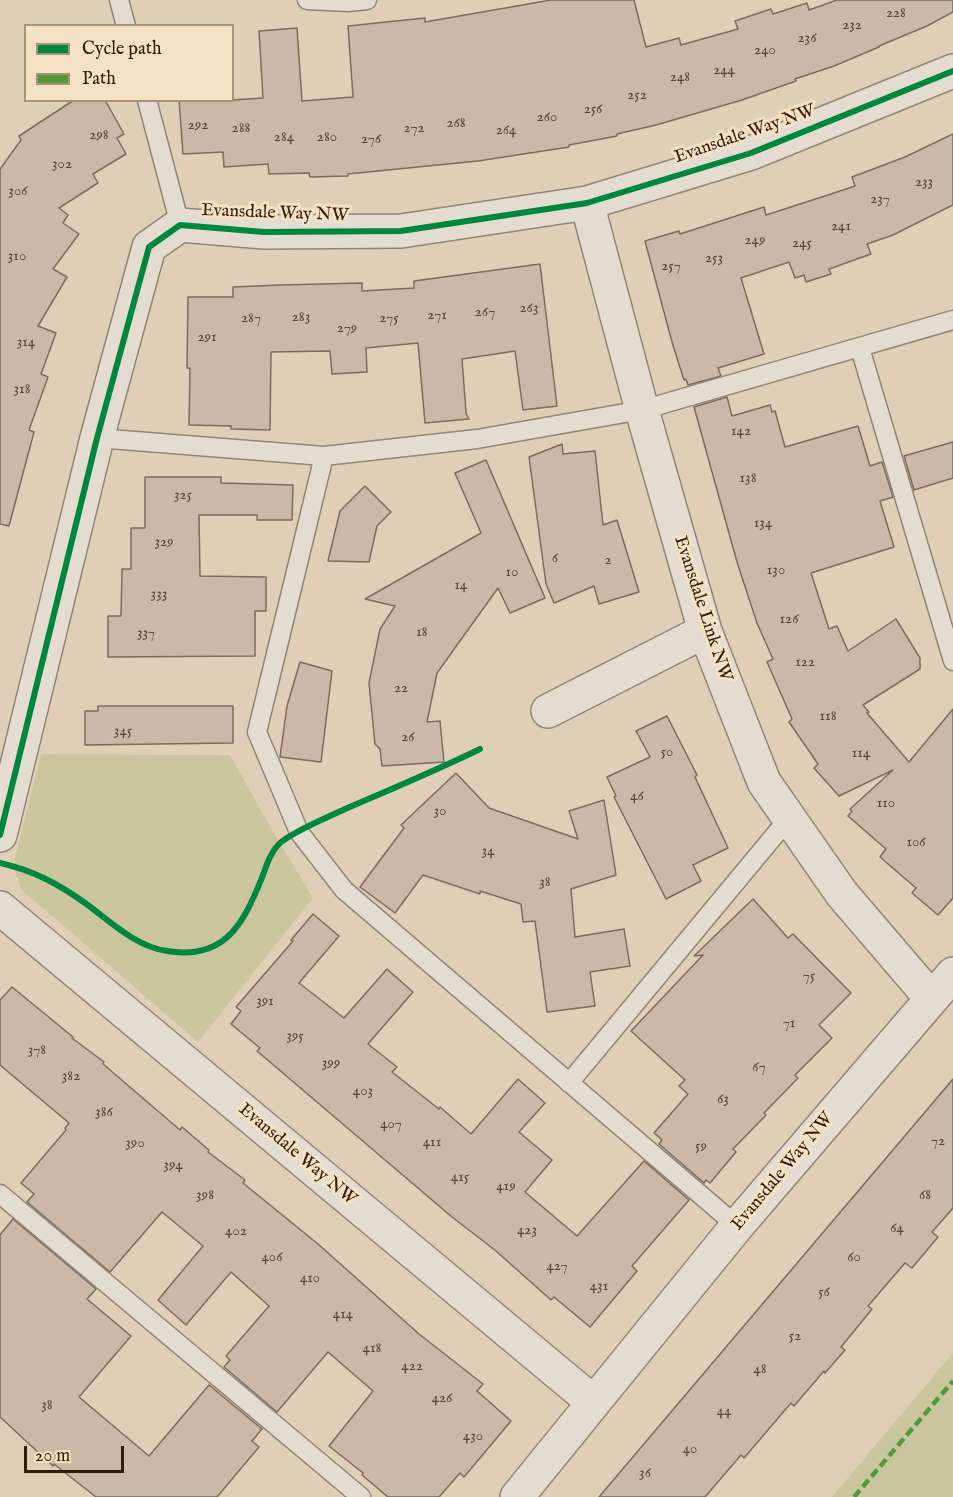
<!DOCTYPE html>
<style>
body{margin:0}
#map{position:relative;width:953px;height:1497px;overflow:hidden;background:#dfcfb6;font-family:"IM FELL English",serif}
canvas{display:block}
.legend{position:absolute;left:24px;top:24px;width:210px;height:78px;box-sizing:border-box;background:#f5e2c4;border:2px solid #a89278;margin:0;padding:8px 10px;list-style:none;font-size:18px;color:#351b05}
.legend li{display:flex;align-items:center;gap:12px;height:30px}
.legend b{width:30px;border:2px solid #a89278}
.scale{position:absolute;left:24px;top:1446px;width:100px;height:27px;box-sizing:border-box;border:3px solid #351b05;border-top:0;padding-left:8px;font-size:18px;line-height:21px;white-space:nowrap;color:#351b05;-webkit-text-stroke:4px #f5e2c4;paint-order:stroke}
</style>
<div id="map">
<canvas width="953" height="1497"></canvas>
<ul class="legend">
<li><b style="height:8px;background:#00873e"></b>Cycle path</li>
<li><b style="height:8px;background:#51993a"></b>Path</li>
</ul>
<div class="scale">20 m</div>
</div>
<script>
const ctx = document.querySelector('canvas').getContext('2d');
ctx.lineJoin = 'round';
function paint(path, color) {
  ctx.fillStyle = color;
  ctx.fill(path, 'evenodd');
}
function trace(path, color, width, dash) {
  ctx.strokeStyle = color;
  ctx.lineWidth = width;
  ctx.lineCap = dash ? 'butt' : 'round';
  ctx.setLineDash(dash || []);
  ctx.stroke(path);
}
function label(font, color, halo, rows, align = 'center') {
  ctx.font = font + ' "IM FELL English",serif';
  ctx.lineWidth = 6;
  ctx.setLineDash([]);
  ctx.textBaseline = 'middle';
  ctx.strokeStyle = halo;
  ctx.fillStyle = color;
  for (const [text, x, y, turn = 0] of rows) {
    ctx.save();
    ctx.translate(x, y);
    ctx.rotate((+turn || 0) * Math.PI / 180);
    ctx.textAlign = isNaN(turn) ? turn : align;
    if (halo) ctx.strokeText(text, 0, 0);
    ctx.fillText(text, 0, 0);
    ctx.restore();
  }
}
paint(new Path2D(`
 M41 754 230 755 276 837 313 898 198 1042 21 889 14 868 15 858Z
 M953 1353V1497H832Z`), '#cac59c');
const building = new Path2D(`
 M551 0H634L646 47 679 38 681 45 738 29 735 21 771 9 773 14 807 3 809 10 837 0H953V12L927 26 879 46V47L834 66 795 79 796 81 742 100 656 125 617 134V136L569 145V147L478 161 348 174V176L310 177 309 173 269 174 268 164 224 167 223 152 183 154 179 100H232L263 98 259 31 297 28 302 101 353 97 348 26 425 18V22Z
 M74 100H105L124 134 117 138 126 154 93 174 98 183 59 208 68 215 63 223 79 234 53 269 67 277 38 326 56 333 41 374 48 377 29 430 34 432 9 526 0 524V169L21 140 19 136Z
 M953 134V205L893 235 867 244 871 254 829 269 831 274 806 282 804 275 795 278 789 262 741 278 764 354 718 368 721 376 688 385 686 379 684 380 672 342 645 241 679 231 680 234 764 207 766 215 831 194 855 186 852 177 905 157Z
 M540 264 557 406 523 410 515 351 462 359 466 413 469 419 425 423 418 343 366 348 367 372 332 374 330 351 271 352 270 430 231 429V426L189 425 190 368H187L188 297H233V287L281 285 362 283V291L414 288V281Z
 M727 397 732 416 770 405 772 412 775 411 785 447 858 426 870 466 882 462 893 497 880 501 894 547 811 573 829 629 837 626 848 651 896 619 920 658V669L863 705 869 712 867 713 909 762 953 709V898L938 915 912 893 916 888 880 857 886 849 848 816 852 811 850 809 893 770 839 796 814 768 818 764 789 722 792 719 767 662 773 659 757 623 737 562 694 407Z
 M953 442V478L914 490 904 456Z
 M562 444 563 454 595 451 603 525 617 520 639 592 599 604 594 586 554 603 546 584 529 457Z
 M486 460 545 598 510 613 498 588 437 673 427 722 440 721 444 762 382 766 380 749 375 744 369 683 380 629 395 606 365 599 481 533 455 473Z
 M145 477H221V483L293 485 292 520H257V515H199L200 576 266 577V611H255V656L108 657V616H121L122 569H131V528H145Z
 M365 486 391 512 377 526 369 562 328 561 340 511Z
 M300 662 332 671 321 762 280 757 287 706Z
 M98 706H233V743L85 745V711H98Z
 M667 716 697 775 695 777 728 848 693 865 701 881 666 899 614 797 616 796 607 777 650 757 636 731Z
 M456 773 489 808 578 839 569 811 604 800 616 875 571 889 575 937 624 929 630 966 590 972 595 1006 547 1012 535 921 523 922 521 904 480 891V894L423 875 395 913 360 887 404 828 401 825Z
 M753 899 788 938 793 934 851 993 819 1025 832 1038 795 1075 798 1078 764 1113 766 1115 733 1149 736 1152 710 1183 706 1180 704 1183 659 1144 662 1140 654 1133 688 1094 679 1086 685 1080 631 1031 703 955 694 956Z
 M313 914 339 936 299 983 344 1018 387 969 413 992 368 1044 397 1067 392 1072 439 1109 440 1107 471 1134 518 1079 545 1103 519 1132 552 1160 525 1192 577 1236 644 1161 689 1200 632 1266 637 1271 590 1327 554 1297 551 1300 496 1251 452 1217 257 1051 260 1048 231 1024 241 1011 236 1007 293 941 291 940Z
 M12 987 73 1037 72 1038 104 1062 103 1064 180 1130 182 1127 209 1150 208 1152 245 1180 243 1183 318 1244 419 1334 483 1384 477 1391 511 1421 464 1477 460 1473 439 1497H388L362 1475 363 1473 329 1446 373 1391 328 1352 277 1412 224 1367 230 1360 226 1356 269 1306 231 1272 186 1325 158 1300 203 1246 162 1212 110 1272 27 1202 34 1194 21 1183 66 1130 65 1128 69 1123 0 1065V1000Z
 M953 1079V1208L932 1232 938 1237 912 1268 905 1263 868 1306 872 1309 841 1347 845 1350 825 1373 824 1371 794 1406 791 1403 744 1458 741 1455 705 1497H599Z
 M13 1219 96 1289 87 1299 131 1336 79 1397 149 1456 209 1385 262 1429 252 1441 259 1447 217 1497H96L54 1464 53 1466 0 1417V1235Z`);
paint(building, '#ccb8a6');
trace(building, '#796d5d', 1.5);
const lane = new Path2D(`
 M119 0 126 26
 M307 0 348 2 367 0
 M147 100 180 225
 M860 348 953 661
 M97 438 324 456 477 439 642 410 953 320
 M324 456 257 732 299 832 344 890 737 1226
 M569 1083 789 818
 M0 1194 361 1497`);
const street = new Path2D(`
 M587 203 642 410 705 631 764 782 842 894 931 998
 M548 711 705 631
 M0 835 97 438 149 247 180 225 264 232 401 231 587 203 751 153 953 71
 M0 908 593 1402
 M517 1497 737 1226 953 974`);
trace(lane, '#918575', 21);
trace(street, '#918575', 36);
trace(lane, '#e4dcd0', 18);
trace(street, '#e4dcd0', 33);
trace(new Path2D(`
 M854 1497 953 1381`), '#51993a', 4.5, [9, 4.5]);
trace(new Path2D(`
 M0 835 97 438 149 247 180 225 264 232 401 231 587 203 751 153 953 71
 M0 863C34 871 57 883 85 903 110 921 136 947 167 951 223 960 242 927 261 880 266 868 269 854 279 844 290 833 328 817 343 810 389 790 435 771 480 749`), '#00873e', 6);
label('15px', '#5c442f', null, [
 ["228",896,14],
 ["232",852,26],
 ["236",807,39],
 ["240",765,51],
 ["244",724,71],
 ["248",680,78],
 ["252",637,96],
 ["256",593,110],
 ["260",547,118],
 ["268",456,124],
 ["292",198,126],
 ["288",241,129],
 ["272",414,129],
 ["264",506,131],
 ["298",99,136],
 ["284",284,138],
 ["280",327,138],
 ["276",371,140],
 ["302",62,165],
 ["233",924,183],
 ["306",18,192],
 ["237",880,200],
 ["241",841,227],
 ["249",755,241],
 ["245",802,244],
 ["310",17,257],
 ["253",714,259],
 ["257",671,267],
 ["263",529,309],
 ["267",485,313],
 ["271",437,316],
 ["283",301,318],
 ["287",251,319],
 ["275",389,319],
 ["279",347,329],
 ["291",207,338],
 ["314",26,343],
 ["318",22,390],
 ["142",741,432],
 ["138",748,479],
 ["325",183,496],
 ["134",763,524],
 ["329",164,543],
 ["6",555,559],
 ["2",608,561],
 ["130",776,571],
 ["10",512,573],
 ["14",461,586],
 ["333",159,595],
 ["126",789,620],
 ["18",422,633],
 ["337",146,634],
 ["122",805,663],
 ["22",401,689],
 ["118",828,717],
 ["345",123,732],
 ["26",408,738],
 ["50",667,753],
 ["114",861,754],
 ["46",637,797],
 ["110",886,804],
 ["30",440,812],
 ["106",916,843],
 ["34",488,852],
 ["38",545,883],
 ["75",809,977],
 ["391",265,1002],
 ["71",789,1024],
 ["395",295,1037],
 ["378",37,1051],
 ["399",331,1064],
 ["67",759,1068],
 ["382",71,1077],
 ["403",363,1092],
 ["63",723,1100],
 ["386",104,1113],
 ["407",391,1125],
 ["72",938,1142],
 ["411",432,1143],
 ["390",135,1144],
 ["59",701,1147],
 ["394",173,1166],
 ["415",460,1178],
 ["419",506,1187],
 ["398",205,1196],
 ["68",925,1196],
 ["64",897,1229],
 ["423",527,1231],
 ["402",236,1232],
 ["406",272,1258],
 ["60",854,1258],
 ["427",557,1267],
 ["410",310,1279],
 ["431",599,1287],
 ["56",824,1293],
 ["414",343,1315],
 ["52",795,1337],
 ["418",372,1349],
 ["422",412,1367],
 ["48",760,1370],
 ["426",442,1399],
 ["38",47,1406],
 ["44",724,1412],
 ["430",473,1437],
 ["40",690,1450],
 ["36",645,1474]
]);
label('18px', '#351b05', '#f5e2c4', [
 ["Evansdale Way NW",745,135,-19],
 ["Evansdale Way NW",275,214,2],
 ["Evansdale Link NW",702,609,72],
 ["Evansdale Way NW",297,1155,40],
 ["Evansdale Way NW",783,1172,-50]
]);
</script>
